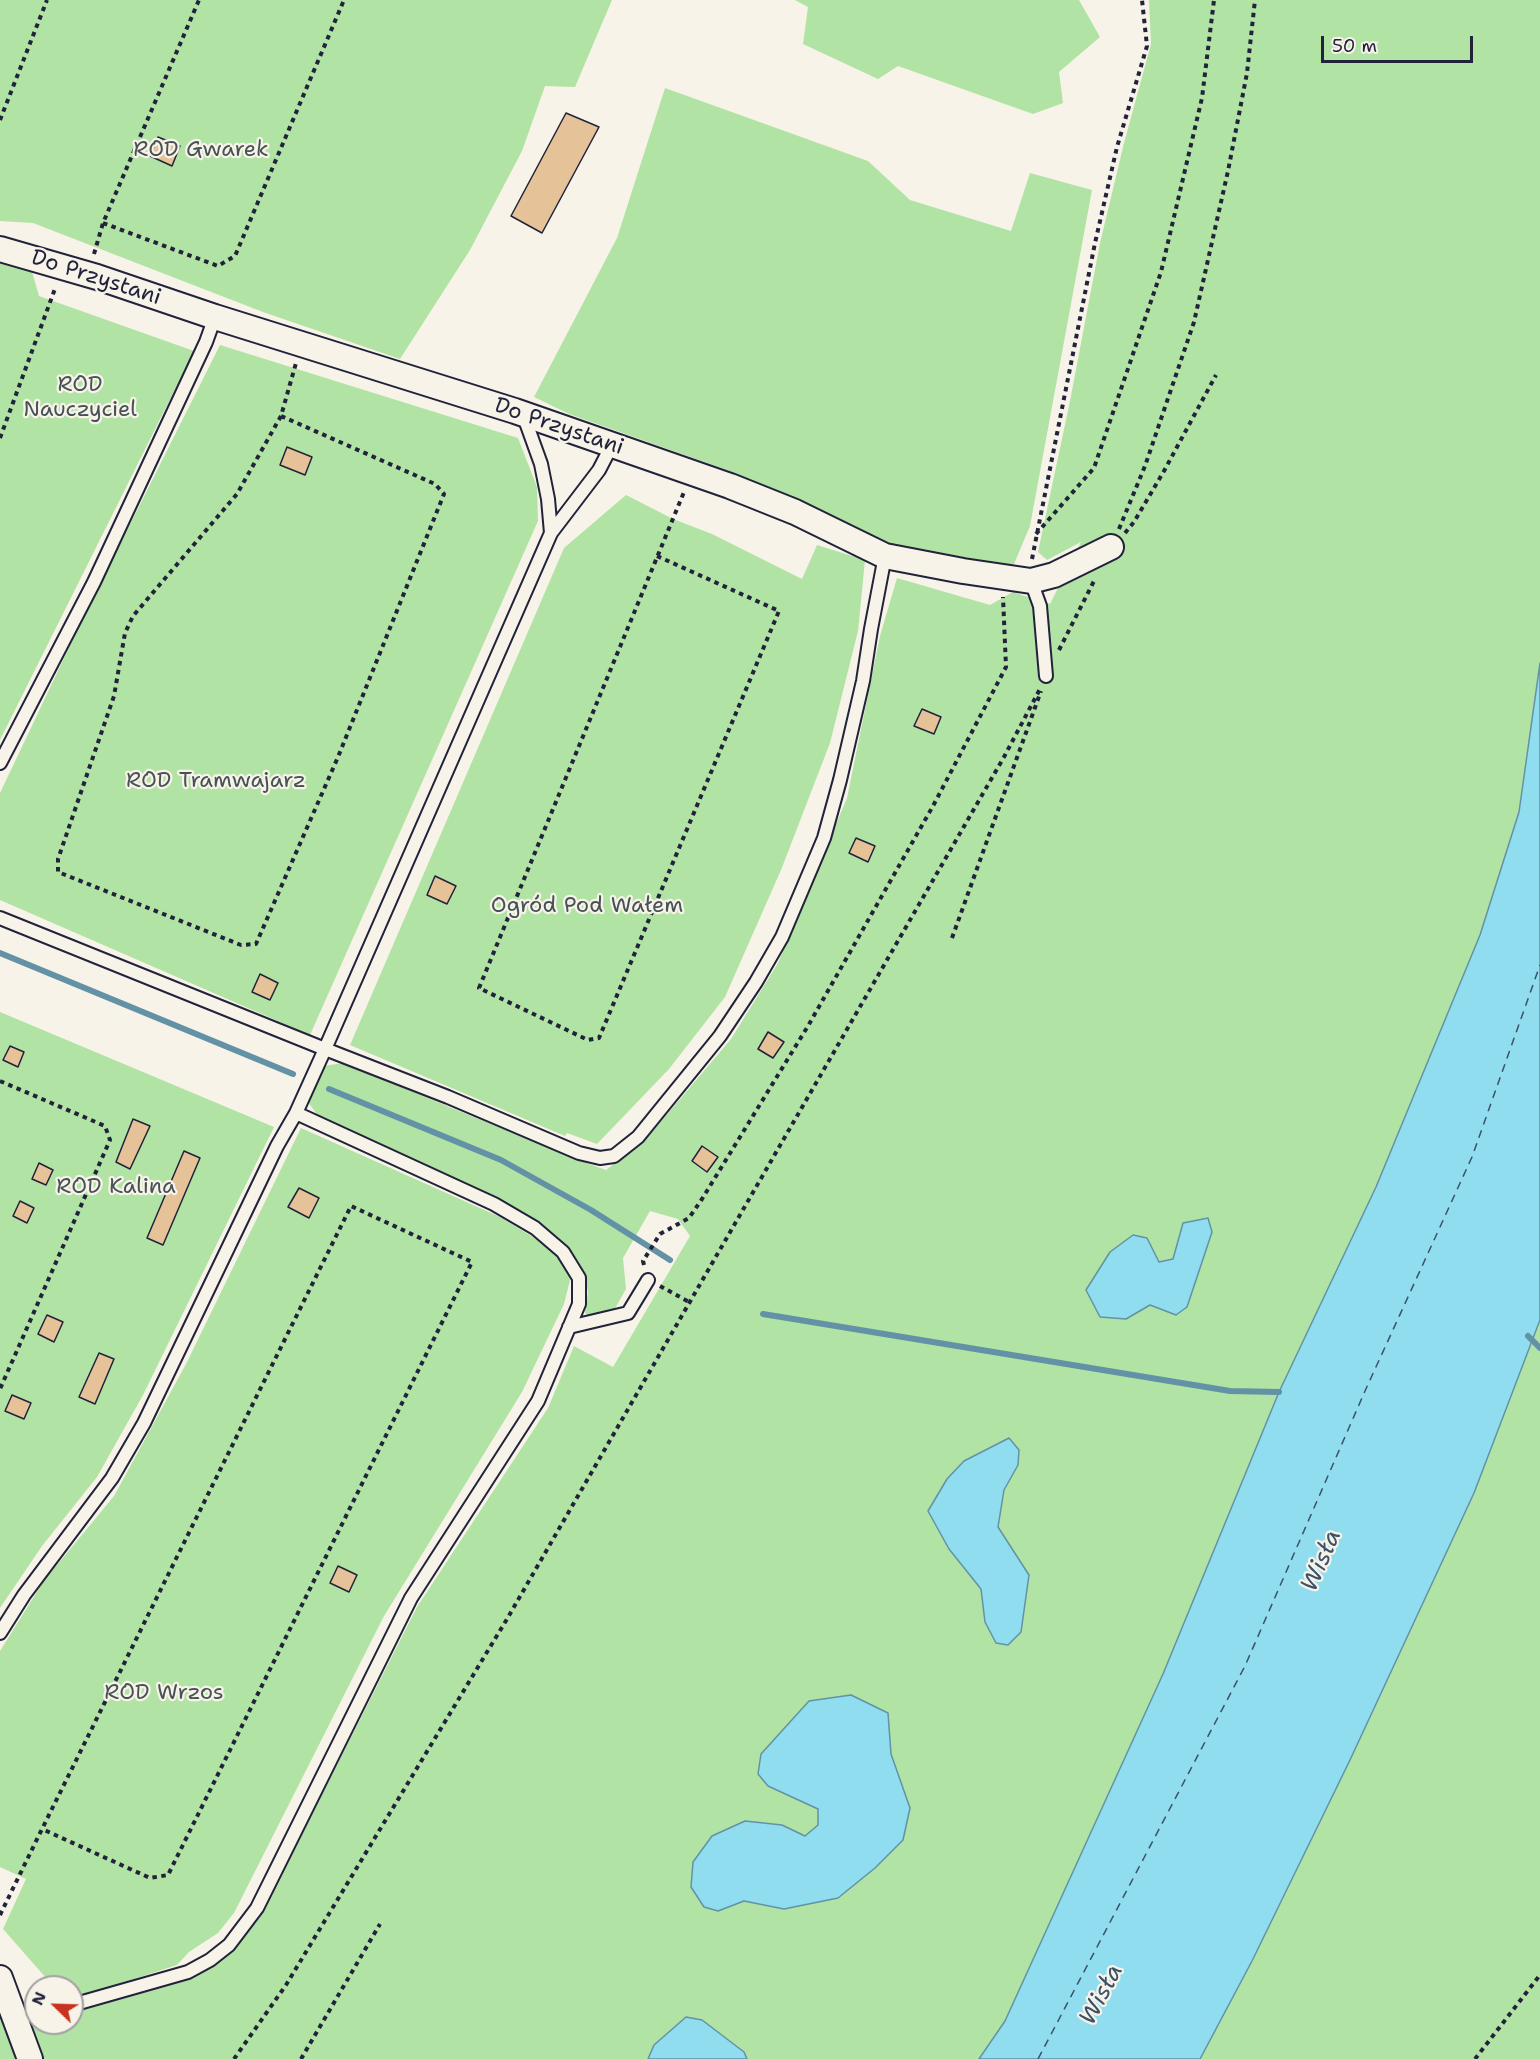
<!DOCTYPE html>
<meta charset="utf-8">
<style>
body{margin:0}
#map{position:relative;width:1540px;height:2059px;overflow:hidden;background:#f7f3e8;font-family:"Shantell Sans",sans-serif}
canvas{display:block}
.north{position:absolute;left:24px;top:1975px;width:60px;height:60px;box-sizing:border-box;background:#f7f3e8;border:2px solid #a29fa3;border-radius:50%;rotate:293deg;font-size:16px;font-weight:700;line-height:24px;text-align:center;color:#22223b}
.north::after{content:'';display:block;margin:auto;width:21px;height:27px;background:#c8321e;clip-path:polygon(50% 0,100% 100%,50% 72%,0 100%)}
.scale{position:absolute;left:1321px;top:36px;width:152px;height:27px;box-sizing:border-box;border:3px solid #22223b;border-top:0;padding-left:8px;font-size:18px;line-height:21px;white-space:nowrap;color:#22223b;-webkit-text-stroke:4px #f7f3e8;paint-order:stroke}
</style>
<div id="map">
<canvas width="1540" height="2059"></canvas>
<div class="north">N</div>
<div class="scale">50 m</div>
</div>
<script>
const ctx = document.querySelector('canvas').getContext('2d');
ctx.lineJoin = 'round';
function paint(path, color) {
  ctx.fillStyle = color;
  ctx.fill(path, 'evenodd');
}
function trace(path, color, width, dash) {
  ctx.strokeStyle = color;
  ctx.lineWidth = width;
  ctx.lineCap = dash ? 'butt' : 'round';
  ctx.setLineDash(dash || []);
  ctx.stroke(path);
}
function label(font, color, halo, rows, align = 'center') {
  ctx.font = font + ' "Shantell Sans",sans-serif';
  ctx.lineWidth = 4.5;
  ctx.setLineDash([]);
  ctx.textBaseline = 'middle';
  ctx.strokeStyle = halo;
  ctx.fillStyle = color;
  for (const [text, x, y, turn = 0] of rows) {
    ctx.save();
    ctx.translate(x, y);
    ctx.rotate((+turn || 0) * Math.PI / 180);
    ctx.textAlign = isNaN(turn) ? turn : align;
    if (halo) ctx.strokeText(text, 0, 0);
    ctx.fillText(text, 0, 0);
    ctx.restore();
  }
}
paint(new Path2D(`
 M0 0H612L575 87 545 86 522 151 470 250 400 359 263 312 33 223 0 221Z
 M795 0H1079L1100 37 1059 72 1063 103 1033 114 898 66 878 79 803 44 808 7Z
 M1149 0H1540V663L1519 812 1489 913 1452 1017 1439 1035 1396 1139 1388 1171 1358 1224 1339 1265 1326 1327 1133 1747 1005 2021 980 2059H37L25 2024 36 2020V2023H72V2010L194 1975 218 1962 238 1944 276 1885 417 1607 548 1408 574 1346 613 1367 690 1236 678 1219 650 1211 623 1258 626 1289 613 1312 590 1318 585 1313 588 1292 583 1271 573 1254 513 1207 321 1120 308 1102 324 1066 343 1063 578 1160 606 1170 647 1138 731 1039 778 963 847 798 880 636 897 578 990 605 1013 592 1050 604 1081 542 1047 560 1038 552 1070 401 1100 243 1124 143 1151 44Z
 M665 88 868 161 910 200 1011 231 1030 173 1092 190 1030 526 1014 564 998 567 896 549 730 471 569 414 534 397 617 238Z
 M0 261 31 268 39 296 194 351 0 740Z
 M220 345 518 438 537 487 538 521 310 1035 0 900V793L85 614Z
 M626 495 673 519 712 534 802 579 817 545 865 560 858 631 830 743 781 870 725 997 669 1069 597 1144 567 1133 565 1136 350 1045 564 548Z
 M0 1012 274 1127 143 1395 97 1477 42 1546 0 1608Z
 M301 1128 500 1217 551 1248 567 1267 570 1280 564 1304 522 1392 384 1616 234 1913 218 1933 189 1952 177 1965 72 1999V1987H54L3 1929 26 1879 0 1867V1651L43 1582 114 1496 186 1364Z
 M1540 1320V2059H1200L1252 1961 1350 1760 1474 1493Z
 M0 2009 25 2059H0Z`), '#b1e3a4');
const water = new Path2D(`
 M1540 663V1320L1474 1493 1350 1760 1252 1961 1200 2059H979L1005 2021 1163 1674 1279 1392 1376 1187 1480 935 1519 812Z
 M1208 1218 1212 1232 1187 1307 1176 1315 1150 1305 1126 1319 1100 1317 1086 1290 1110 1252 1133 1235 1147 1238 1159 1262 1173 1259 1183 1223Z
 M1009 1438 1019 1450 1018 1465 1004 1490 998 1527 1029 1575 1021 1632 1008 1645 996 1643 985 1622 981 1589 949 1549 928 1511 947 1479 964 1461Z
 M851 1695 888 1713 891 1754 910 1808 903 1840 875 1868 838 1898 784 1909 744 1901 718 1911 704 1907 691 1887 693 1862 712 1836 745 1821 782 1825 805 1836 818 1825V1809L768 1786 758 1774 761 1754 809 1701Z
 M686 2017 702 2020 744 2052 747 2059H648L654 2045Z`);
paint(water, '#8fddee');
trace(water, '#6392a6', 1.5);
trace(new Path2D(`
 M0 953 293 1074
 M329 1089 501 1160 591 1210 670 1260
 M763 1314 1230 1391 1279 1392
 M1528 1336 1540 1348`), '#6392a6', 6);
trace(new Path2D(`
 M1038 2059 1245 1666 1365 1391 1472 1157 1540 965`), '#3d5168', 1.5, [8, 6]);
const building = new Path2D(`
 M566 113 599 127 542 233 511 216Z
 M158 137 180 146 172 166 150 156Z
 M287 447 312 457 305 475 280 465Z
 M922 709 941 717 934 734 914 726Z
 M856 838 875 846 868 862 849 853Z
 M435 876 456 886 447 904 427 895Z
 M260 974 278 983 270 1000 252 992Z
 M768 1032 784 1042 773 1058 758 1049Z
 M10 1046 24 1052 18 1067 3 1060Z
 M133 1119 150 1126 130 1169 116 1162Z
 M702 1146 718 1157 707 1172 692 1161Z
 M184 1151 200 1158 163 1245 147 1238Z
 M39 1163 53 1170 46 1185 32 1179Z
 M299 1188 319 1198 309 1218 288 1207Z
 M20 1201 34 1208 27 1223 13 1216Z
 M47 1315 63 1322 54 1342 38 1334Z
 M99 1353 114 1359 95 1404 79 1397Z
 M12 1395 31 1403 24 1419 5 1411Z
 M338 1566 357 1575 349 1592 330 1583Z`);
paint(building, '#e5c297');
trace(building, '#22223b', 1.5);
const service = new Path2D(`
 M551 533 599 470 612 445
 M1031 581 1040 606 1046 676
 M0 763 94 582 206 342 215 317
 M0 918 325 1049 551 533 548 499 541 464 523 414
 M569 1327 628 1313 648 1280
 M0 1633 24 1595 112 1478 144 1423 277 1146 296 1113 325 1049 448 1097 579 1153 600 1158 614 1156 638 1137 720 1036 756 982 782 937 824 838 840 780 863 681 871 629 885 556
 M72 2005 188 1972 210 1960 229 1945 257 1908 411 1598 538 1401 579 1304V1278L563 1252 535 1228 494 1204 296 1113
 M15 2018 36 2014`);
const minor = new Path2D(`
 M0 249 97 277 215 317 515 411 730 486 795 512 885 556 963 571 1031 581 1054 575 1111 547
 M0 1978 30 2059`);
trace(service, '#22223b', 16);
trace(minor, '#22223b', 28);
trace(new Path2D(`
 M0 120 47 0
 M103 223 218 266 235 256 344 0
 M94 254 103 223 199 0
 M281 416 237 494 133 616 125 633 114 696 58 859V872L241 945 256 944 338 757 444 494 435 484 281 416 296 363
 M0 438 56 286
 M1119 529 1145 466 1194 322 1228 171 1247 73 1255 0
 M1125 533 1134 522 1164 471 1216 375
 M1036 534 1094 468 1161 272 1202 98 1214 0
 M657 556 779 611 599 1038 588 1040 479 988 684 492
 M1032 559 1095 243 1117 147 1147 46 1142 0
 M1059 650 1095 579
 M952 938 1041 691
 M0 1081 105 1126 110 1140 0 1389
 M644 1265 643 1261 660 1234 689 1218 702 1199 808 1026 933 806 1006 667 1003 597
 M660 1286 691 1303
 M0 1915 42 1829 351 1206 472 1262 168 1875 150 1878 42 1829
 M234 2059 286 1985 507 1619 1004 757 1040 689
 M301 2059 380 1924
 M1475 2059 1540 1975`), '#22223b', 4, [4.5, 4.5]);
trace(service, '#f7f3e8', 12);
trace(minor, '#f7f3e8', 24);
label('22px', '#465255', '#f7f3e8', [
 ["ROD Gwarek",201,150],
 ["ROD",80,385],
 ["Nauczyciel",80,410],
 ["ROD Tramwajarz",216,781],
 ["Ogród Pod Wałem",587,906],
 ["ROD Kalina",116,1187],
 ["ROD Wrzos",164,1693]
]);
label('22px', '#22223b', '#f7f3e8', [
 ["Do Przystani",96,278,18],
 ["Do Przystani",559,427,19]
]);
label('italic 24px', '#3d5168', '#f7f3e8', [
 ["Wisła",1322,1561,-66],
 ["Wisła",1102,1995,-62]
]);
</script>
